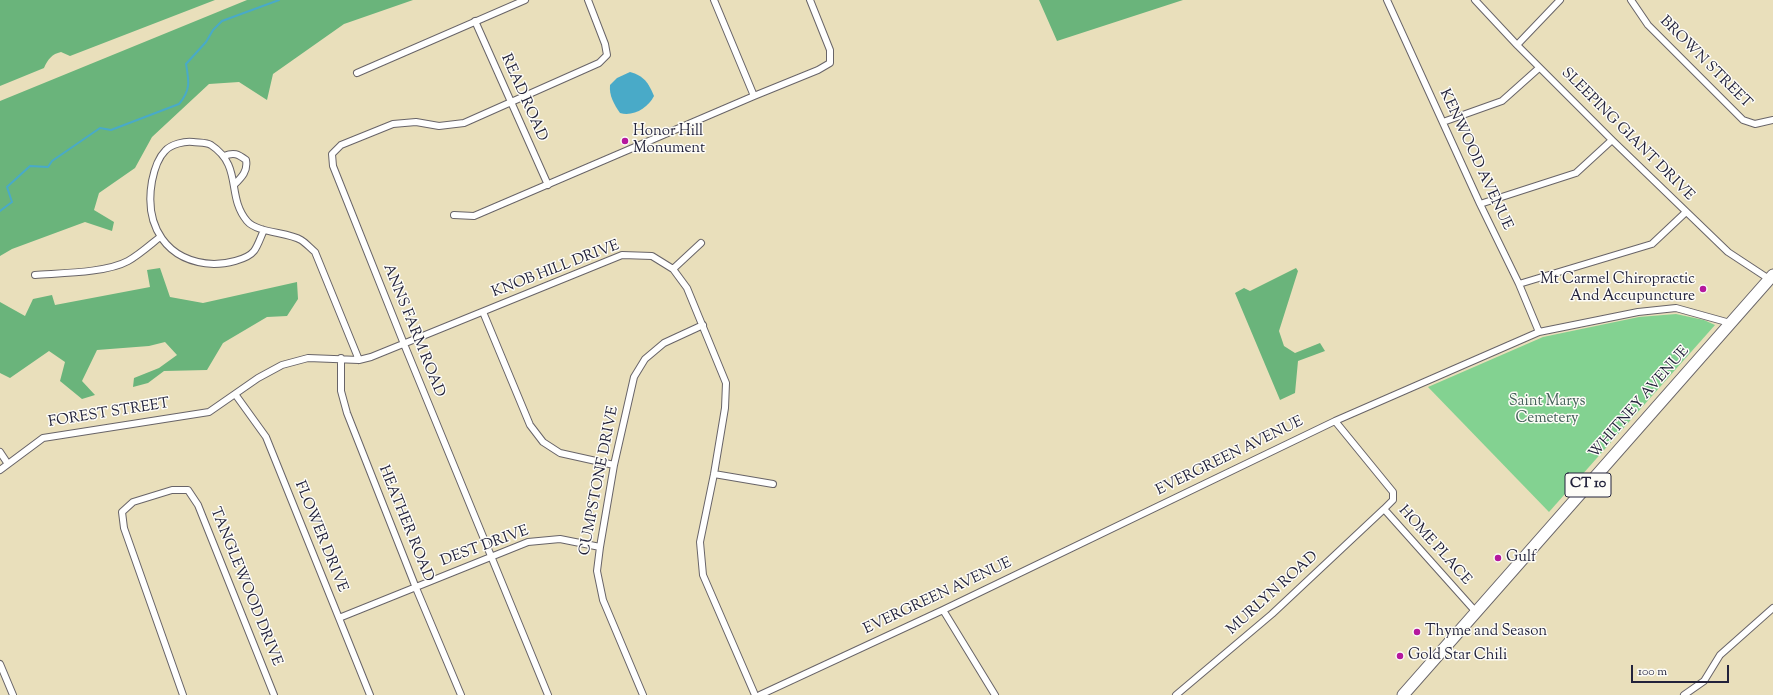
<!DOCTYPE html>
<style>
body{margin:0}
#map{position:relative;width:1773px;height:695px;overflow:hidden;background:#e9dfbb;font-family:"Sorts Mill Goudy",serif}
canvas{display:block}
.scale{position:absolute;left:1631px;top:665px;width:98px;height:18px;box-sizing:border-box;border:2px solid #22223b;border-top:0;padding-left:5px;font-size:12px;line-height:14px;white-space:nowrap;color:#22223b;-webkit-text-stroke:3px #fdfcf7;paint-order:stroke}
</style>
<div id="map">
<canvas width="1773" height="695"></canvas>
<div class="scale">100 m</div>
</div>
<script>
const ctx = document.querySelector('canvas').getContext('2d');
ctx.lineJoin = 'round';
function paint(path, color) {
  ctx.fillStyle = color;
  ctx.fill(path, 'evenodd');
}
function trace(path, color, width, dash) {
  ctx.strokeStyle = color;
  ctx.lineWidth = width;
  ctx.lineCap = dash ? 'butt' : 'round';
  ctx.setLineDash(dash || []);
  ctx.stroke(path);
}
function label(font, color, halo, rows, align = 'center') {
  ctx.font = font + ' "Sorts Mill Goudy",serif';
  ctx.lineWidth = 3;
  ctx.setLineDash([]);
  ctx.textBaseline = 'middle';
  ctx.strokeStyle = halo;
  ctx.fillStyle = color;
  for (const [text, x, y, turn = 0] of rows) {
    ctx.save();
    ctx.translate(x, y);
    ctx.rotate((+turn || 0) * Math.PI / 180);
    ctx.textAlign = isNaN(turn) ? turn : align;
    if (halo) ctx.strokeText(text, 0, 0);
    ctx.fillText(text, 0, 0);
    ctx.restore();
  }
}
paint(new Path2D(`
 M1676 314 1704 320 1715 325 1549 512 1428 387 1543 337 1639 317Z`), '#83d291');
paint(new Path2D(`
 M0 0H215L70 56 61 52C52 54 48 59 44 68L0 86Z
 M247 0H413L344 24 273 74 267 100 239 82 209 84 152 137 135 168 99 193 94 210 114 222 112 231 85 222 12 249 0 256V101Z
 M1039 0H1183L1057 41Z
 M160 268 170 297 203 303 297 282 298 299 287 316 267 317 223 343 207 370 164 371 148 383 133 387 134 378 159 368 177 355 165 342 149 346 97 350 82 381 95 395 82 399 60 381 65 362 49 351 10 378 0 373V302L25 316 33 299 52 295 55 305 150 287 147 270Z
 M1296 268 1298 271 1279 331 1284 346 1295 353 1320 343 1325 351 1298 361 1295 393 1280 400 1235 293 1244 288 1250 291Z`), '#6ab47b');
paint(new Path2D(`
 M630 72C644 76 648 82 654 96 648 108 633 117 620 113 614 104 609 96 610 85L617 78Z`), '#49aac8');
trace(new Path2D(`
 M0 211 12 202 7 187 30 166 48 167 52 161 100 128 111 130 179 104C191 90 189 81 186 64L206 42 213 30 222 21 279 0`), '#49aac8', 2);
const minor = new Path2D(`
 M714 0 754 96
 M1387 0 1480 204 1519 284 1539 332
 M1475 0 1517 45 1612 140 1728 252 1769 279
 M1631 0 1648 25 1743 120 1755 124 1773 120
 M475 21 548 185
 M1517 45 1560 0
 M357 73 525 0
 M1443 122 1502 101 1539 68
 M224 156C234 152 238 154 246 160 248 171 242 177 234 185
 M1480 204 1576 173 1612 140
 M454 215 474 216 754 96 818 70 830 63V50L810 0
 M264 230C261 236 258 246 254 251 247 260 225 264 214 264 166 262 144 226 152 181 154 171 158 158 165 151 171 144 185 141 193 142 198 143 206 142 211 145 243 166 226 196 247 221 257 233 288 232 301 240 306 243 310 248 315 252L359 360
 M673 269 701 243
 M35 275C60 273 106 273 128 261 139 255 150 245 160 237
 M1519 284 1652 244 1686 212
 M483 312 530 425 543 442 560 453 614 465
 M341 358V391L347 413 416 588 461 695
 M235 394 266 437 370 695
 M1335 421 1393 492V500L1384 509 1476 612
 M0 452 8 464
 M0 470 43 438 209 412 258 378 282 365 308 358 359 360 371 357 622 255 652 256 673 269 687 288 726 383 725 408 714 474 700 542 703 575 755 695
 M714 474 773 484
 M943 610 995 695
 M339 618 528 542 560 539 600 547
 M0 664 13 695
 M183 695 124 528 122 512 133 502 172 490H188L198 505 274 695
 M548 695 404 344 333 166 332 154 341 145 393 124 416 122 439 126 464 123 599 63 607 55 605 44 588 0
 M643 695 603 600 597 571 600 547 614 465 634 377 645 359 664 343 703 325
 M760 695 943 610 1335 421 1539 332 1638 312 1676 308 1730 323
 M1176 695 1272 614 1384 509
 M1684 695 1704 681 1720 655 1773 608`);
const trunk = new Path2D(`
 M1403 695 1773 275`);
trace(minor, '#686468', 8);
trace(trunk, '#686468', 13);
trace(minor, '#fff', 6);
trace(trunk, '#fff', 11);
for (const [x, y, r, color] of [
 [625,141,4,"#b5179e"],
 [1703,289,4,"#b5179e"],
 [1498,558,4,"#b5179e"],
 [1417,632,4,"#b5179e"],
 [1400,656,4,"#b5179e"]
]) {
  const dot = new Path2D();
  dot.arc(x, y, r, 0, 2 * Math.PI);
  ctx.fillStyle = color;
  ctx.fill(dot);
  trace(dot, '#fdfcf7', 1.5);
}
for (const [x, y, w] of [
 [1588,485,46]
]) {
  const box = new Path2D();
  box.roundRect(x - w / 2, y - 12, w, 24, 3);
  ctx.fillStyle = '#fdfcf7';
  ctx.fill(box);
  trace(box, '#22223b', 1);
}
label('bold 14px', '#22223b', null, [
 ["CT 10",1588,485]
]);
label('15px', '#22223b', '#fdfcf7', [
 ["BROWN STREET",1705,63,45],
 ["READ ROAD",523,98,66],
 ["SLEEPING GIANT DRIVE",1627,135,45],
 ["KENWOOD AVENUE",1475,160,65],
 ["KNOB HILL DRIVE",556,270,-21],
 ["ANNS FARM ROAD",413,331,68],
 ["WHITNEY AVENUE",1640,403,-49],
 ["FOREST STREET",109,414,-9],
 ["EVERGREEN AVENUE",1230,457,-26],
 ["CUMPSTONE DRIVE",600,481,-79],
 ["HEATHER ROAD",405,524,68],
 ["FLOWER DRIVE",320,537,68],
 ["HOME PLACE",1434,546,48],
 ["DEST DRIVE",485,547,-20],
 ["TANGLEWOOD DRIVE",245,587,68],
 ["MURLYN ROAD",1273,594,-42],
 ["EVERGREEN AVENUE",938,597,-25]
]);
label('15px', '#22223b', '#fdfcf7', [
 ["Honor Hill",633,132],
 ["Monument",633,149],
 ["Mt Carmel Chiropractic",1695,280,"right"],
 ["And Accupuncture",1695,297,"right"],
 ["Gulf",1506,558],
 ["Thyme and Season",1425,632],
 ["Gold Star Chili",1408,656]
], 'left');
label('15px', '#446059', '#fdfcf7', [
 ["Saint Marys",1547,402],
 ["Cemetery",1547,419]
]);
</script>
